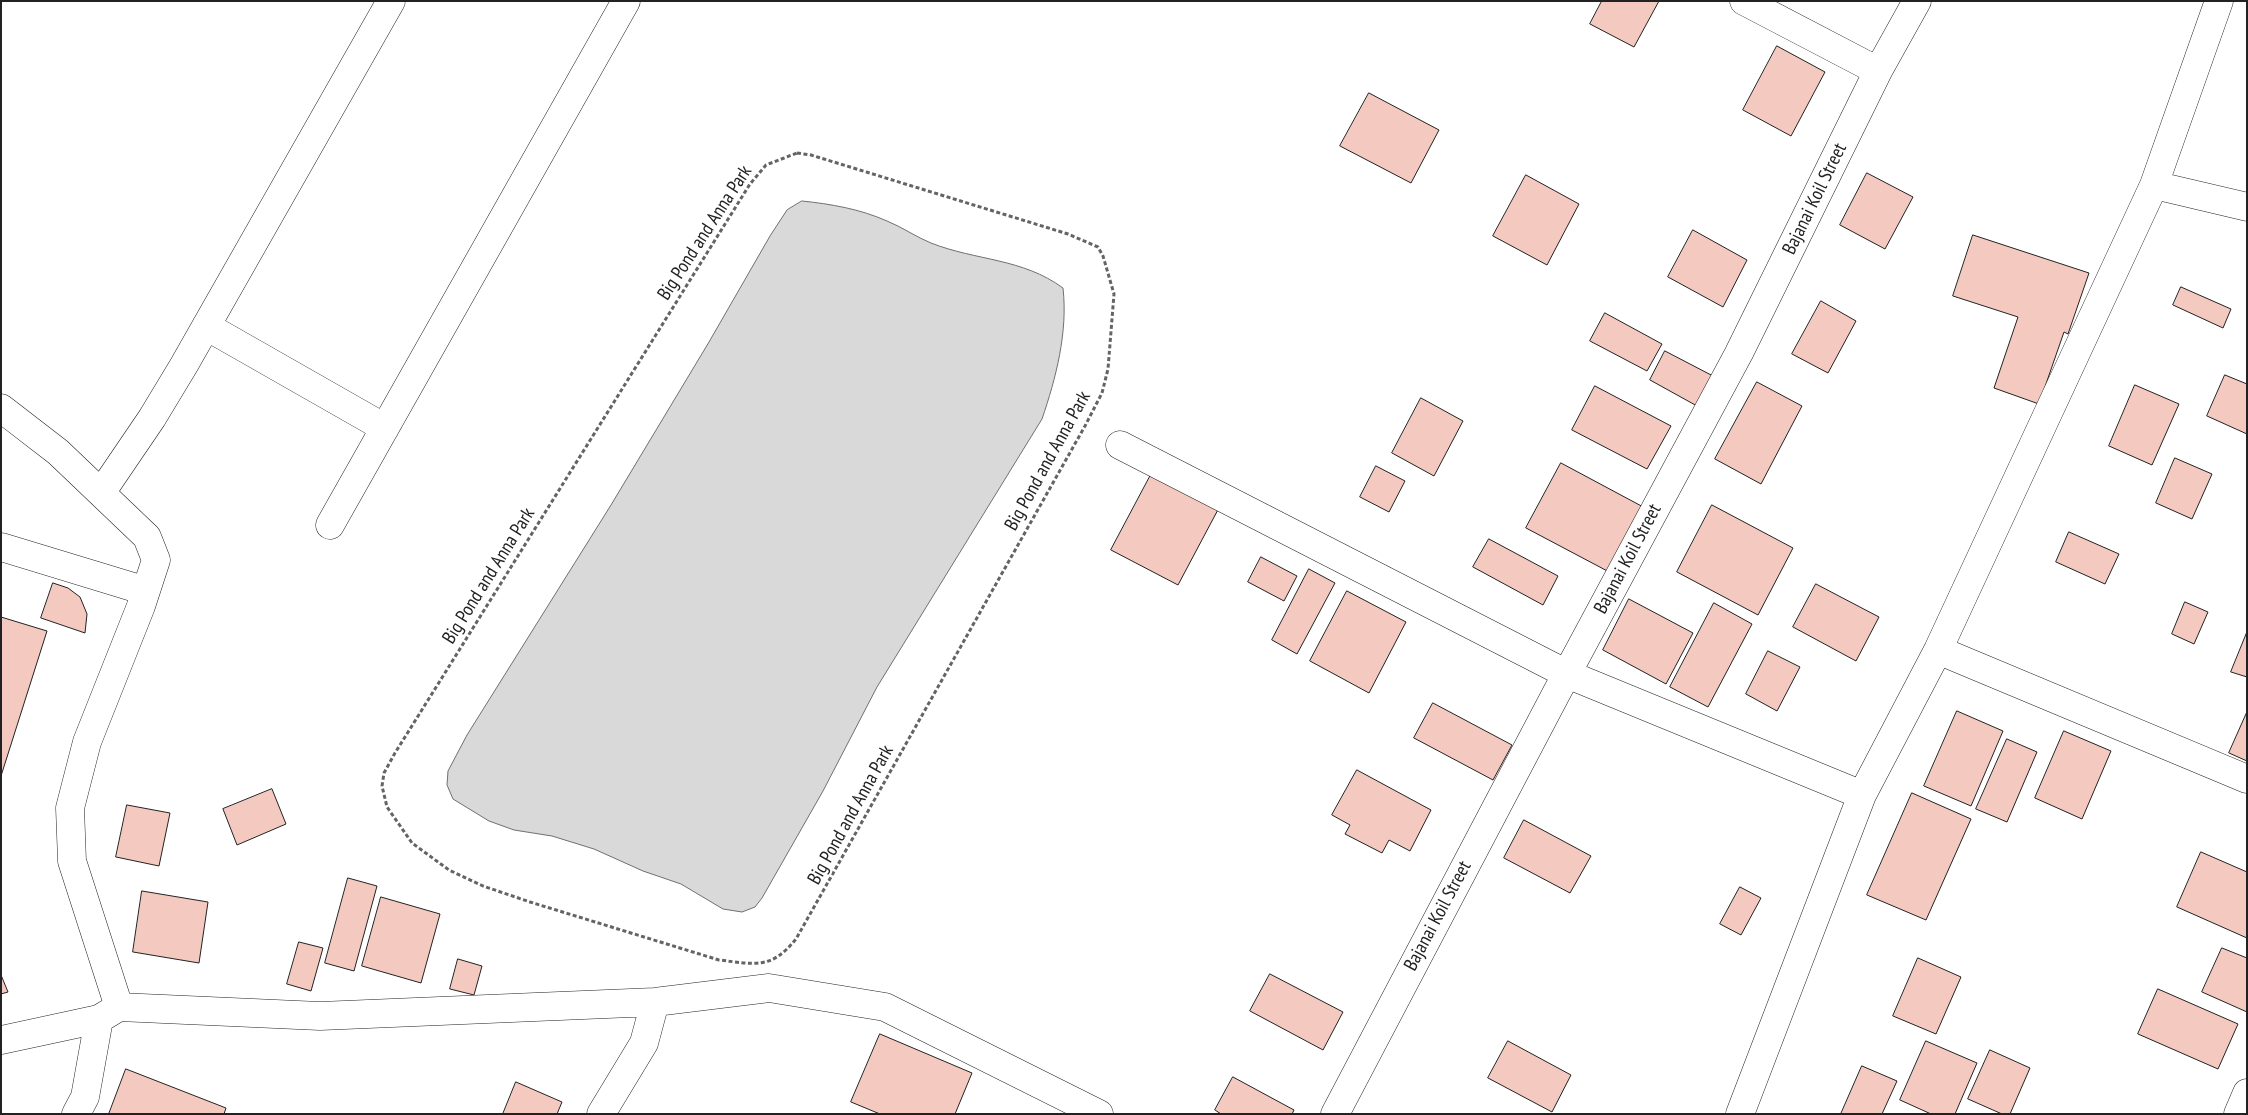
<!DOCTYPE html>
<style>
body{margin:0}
#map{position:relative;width:2248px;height:1115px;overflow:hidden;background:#fff;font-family:"PT Sans Narrow",sans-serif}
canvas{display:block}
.frame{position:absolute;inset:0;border:2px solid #222;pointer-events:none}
</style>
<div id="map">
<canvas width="2248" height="1115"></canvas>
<div class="frame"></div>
</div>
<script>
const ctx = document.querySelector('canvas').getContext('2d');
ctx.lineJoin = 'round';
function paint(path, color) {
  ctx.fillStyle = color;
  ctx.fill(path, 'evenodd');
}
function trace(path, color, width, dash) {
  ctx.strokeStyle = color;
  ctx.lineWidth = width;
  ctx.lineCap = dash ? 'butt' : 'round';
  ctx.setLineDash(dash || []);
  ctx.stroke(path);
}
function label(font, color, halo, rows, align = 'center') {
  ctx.font = font + ' "PT Sans Narrow",sans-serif';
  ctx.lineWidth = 4;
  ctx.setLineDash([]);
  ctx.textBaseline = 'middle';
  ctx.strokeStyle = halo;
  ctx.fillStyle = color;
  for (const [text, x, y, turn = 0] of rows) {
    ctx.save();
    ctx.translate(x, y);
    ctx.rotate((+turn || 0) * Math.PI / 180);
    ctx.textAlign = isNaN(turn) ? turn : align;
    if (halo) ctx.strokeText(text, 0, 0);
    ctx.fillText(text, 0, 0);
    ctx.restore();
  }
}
const water = new Path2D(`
 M802 201C831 204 860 209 887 221 902 227 916 237 931 243 977 261 1022 258 1063 288 1068 332 1056 378 1042 419L877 687 823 791 762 898 755 907 742 912 723 909 681 884 643 871 594 849 552 836 514 830 489 821 453 799 447 785 448 771 467 735 611 505 709 342 770 236 787 210Z`);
paint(water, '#d9d9d9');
trace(water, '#6f6f6f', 1);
const building = new Path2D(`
 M1602 1H1659L1634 47 1590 24Z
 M1777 46 1825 72 1791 136 1743 110Z
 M1369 93 1439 130 1411 183 1340 146Z
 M1867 173 1913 197 1885 249 1840 225Z
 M1526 175 1579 204 1547 265 1493 236Z
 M1693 230 1747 260 1723 307 1668 277Z
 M1973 235 2089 273 2068 334 2064 332 2039 404 1994 388 2018 317 1953 296Z
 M2181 287 2231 309 2223 328 2173 305Z
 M1821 301 1856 321 1828 373 1792 354Z
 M1605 313 1662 344 1647 371 1590 341Z
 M1665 351 1713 376 1697 406 1650 380Z
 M2225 375 2247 384V434L2207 416Z
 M1757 382 1802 406 1761 484 1715 459Z
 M2135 385 2179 404 2152 465 2109 446Z
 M1595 386 1671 426 1647 469 1572 430Z
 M1421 398 1463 421 1434 476 1392 453Z
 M2175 458 2212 474 2192 519 2156 503Z
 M1561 463 1647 509 1613 574 1526 528Z
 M1376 466 1405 481 1389 512 1360 497Z
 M1154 469 1221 504 1178 585 1111 550Z
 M1712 505 1793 548 1758 615 1677 572Z
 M2069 532 2119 554 2105 584 2056 562Z
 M1489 539 1558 576 1543 605 1473 567Z
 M1261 557 1297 576 1284 601 1248 582Z
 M1309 569 1335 583 1297 654 1272 640Z
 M53 583 68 588 80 597 87 614 85 633 41 618Z
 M1816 584 1879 617 1856 661 1793 627Z
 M1347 591 1406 622 1369 693 1310 661Z
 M1629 599 1693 633 1666 684 1603 650Z
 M2185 602 2208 612 2194 644 2172 634Z
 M1714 603 1752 624 1708 707 1670 687Z
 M1 617 47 631 1 776Z
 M2247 632V677L2231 672Z
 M1768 651 1800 667 1777 711 1746 694Z
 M1433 703 1512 745 1493 780 1414 738Z
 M1957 711 2003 731 1971 806 1924 786Z
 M2247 712V761L2229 753Z
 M2064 731 2111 751 2082 819 2035 798Z
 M2007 739 2037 752 2007 822 1976 809Z
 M1357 770 1431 810 1410 851 1389 840 1382 853 1345 834 1350 825 1332 815Z
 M272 789 286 824 237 845 223 809Z
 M1912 793 1971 819 1926 920 1867 895Z
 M127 805 170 813 159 866 116 857Z
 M1524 820 1591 856 1570 893 1504 858Z
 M2201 852 2247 872V938L2177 907Z
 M348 878 377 886 354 971 325 963Z
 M1740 887 1761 898 1741 935 1720 924Z
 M142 891 208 902 199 963 133 952Z
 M381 897 440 914 421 983 362 966Z
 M299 942 323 948 311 991 287 984Z
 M2222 948 2247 958V1012L2202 992Z
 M1918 958 1961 977 1936 1034 1893 1016Z
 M458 959 482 966 474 995 450 989Z
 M1270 974 1343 1012 1323 1050 1250 1011Z
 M1 975 8 992 1 994Z
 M2158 989 2238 1024 2218 1069 2138 1034Z
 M880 1034 972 1073 955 1114H880L851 1102Z
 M1508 1041 1571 1075 1552 1112 1488 1078Z
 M1926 1041 1977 1063 1955 1114H1931L1900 1100Z
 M1990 1050 2030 1068 2010 1114H2002L1968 1099Z
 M1862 1066 1897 1081 1882 1114H1841Z
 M126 1069 226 1108 224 1114H109Z
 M1233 1077 1294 1110 1292 1114H1221L1215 1110Z
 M516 1082 562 1102 557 1114H503Z`);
paint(building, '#f3c9c0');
trace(building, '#222', 1);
const minor = new Path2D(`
 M1744 1 1878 71
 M2154 185 2247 207
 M206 326 385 428
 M1 408 58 452 147 537 156 560 141 606 87 742 70 808 72 861 119 1007
 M1120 445 1567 674 1862 795
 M101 493 152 418 184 365 391 1
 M330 525 626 1
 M1 547 146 591
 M1938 650 2247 779
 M1 1040 99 1019 119 1007 320 1016 655 1002 769 988 885 1007 1099 1114
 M76 1114 85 1097 99 1019
 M601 1114 644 1043 655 1002
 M1335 1114 1557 692 1739 353 1878 71 1917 1
 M1740 1114 1862 795 1938 650 2154 185 2219 1
 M2238 1114 2247 1093`);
trace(minor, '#222', 29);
trace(new Path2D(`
 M797 153 811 155 1068 234 1098 247 1103 256 1114 294 1108 369 1102 393 1085 426 796 939C771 970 755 964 719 960L530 902 483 886 449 870 412 843 387 807 382 786 384 773 395 753 750 184 766 165Z`), '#646464', 3, [4, 2.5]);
trace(minor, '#fff', 28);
label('19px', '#222', '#fff', [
 ["Bajanai Koil Street",1815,199,-64],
 ["Big Pond and Anna Park",705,233,-57],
 ["Big Pond and Anna Park",1048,461,-61],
 ["Bajanai Koil Street",1628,559,-62],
 ["Big Pond and Anna Park",489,576,-58],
 ["Big Pond and Anna Park",851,815,-61],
 ["Bajanai Koil Street",1438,916,-62]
]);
</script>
